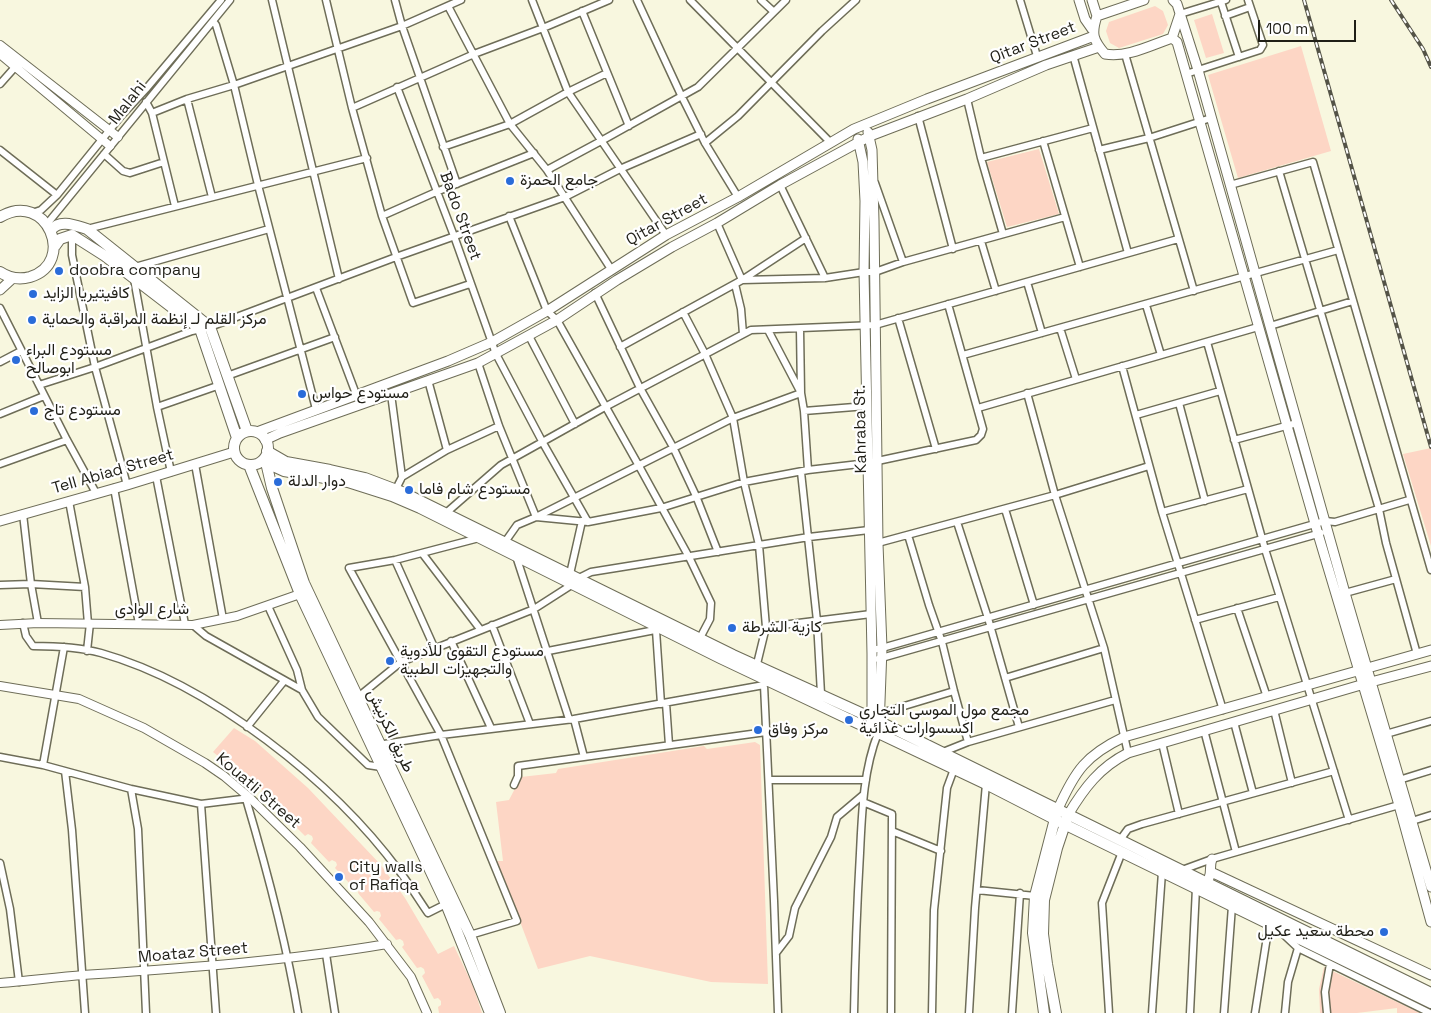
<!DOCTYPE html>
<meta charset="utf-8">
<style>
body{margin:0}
#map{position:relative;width:1431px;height:1013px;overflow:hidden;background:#f8f7df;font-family:"Space Grotesk",sans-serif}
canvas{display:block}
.scale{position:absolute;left:1258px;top:20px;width:98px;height:22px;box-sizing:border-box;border:2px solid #201f17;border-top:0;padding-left:6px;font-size:15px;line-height:18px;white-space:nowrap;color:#201f17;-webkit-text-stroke:4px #fff;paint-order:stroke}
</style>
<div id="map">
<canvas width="1431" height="1013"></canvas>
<div class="scale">100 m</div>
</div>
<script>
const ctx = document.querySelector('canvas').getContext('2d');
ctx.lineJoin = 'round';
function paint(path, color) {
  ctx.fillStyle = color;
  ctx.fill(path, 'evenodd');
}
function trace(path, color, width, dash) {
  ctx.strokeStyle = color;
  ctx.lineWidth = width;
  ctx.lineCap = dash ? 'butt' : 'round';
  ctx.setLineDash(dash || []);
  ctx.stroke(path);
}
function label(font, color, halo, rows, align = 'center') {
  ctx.font = font + ' "Space Grotesk",Vazirmatn,sans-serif';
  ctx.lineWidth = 4.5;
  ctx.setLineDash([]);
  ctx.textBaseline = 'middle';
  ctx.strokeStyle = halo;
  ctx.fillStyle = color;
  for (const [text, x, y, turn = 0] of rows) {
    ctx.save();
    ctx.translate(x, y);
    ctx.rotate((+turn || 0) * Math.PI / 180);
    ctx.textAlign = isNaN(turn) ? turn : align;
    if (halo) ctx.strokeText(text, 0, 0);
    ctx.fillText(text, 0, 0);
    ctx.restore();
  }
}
paint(new Path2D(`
 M1155 6 1163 11 1168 25 1163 34 1119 48 1110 43 1106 31 1109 22Z
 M1212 14 1224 53 1206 58 1194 20Z
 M1301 46 1331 151 1238 178 1208 75Z
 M1039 149 1059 214 1007 227 987 162Z
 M1431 448V546L1403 454Z
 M234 728 255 741 308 788 380 864 405 898 438 954 454 946 473 986 482 1013H439L438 1007 441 1005V1001L438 998 434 999 422 976 425 973 424 969 421 967 417 968 402 947 404 945 403 941 400 939 396 940 379 919 381 916 380 912 377 911 374 912 358 893 359 890 358 886 355 885 352 886 335 868 337 865 336 862 332 860 329 862 311 843 313 839 312 836 308 834 305 836 287 818 289 815 287 811 284 810 281 812 261 793 262 790 261 786 257 785 254 787 235 770 237 767 235 763 231 762 228 764 213 752Z
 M755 742 760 745 768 984 711 982 590 956 538 969 497 861H503L496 802 509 800 521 777 556 773 558 769 704 746 707 749Z
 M1324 967 1420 1013H1397V1008L1357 1013H1320L1319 989Z`), '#fdd6c5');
const minor = new Path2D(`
 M272 0 339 279
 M326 0 352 108 382 216 413 303 470 284
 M395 0 402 26 457 184
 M532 0 568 92 666 235
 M637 0 681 95 705 143 738 197
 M690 0 831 143
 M761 0 774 12
 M1020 0 1037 56
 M1221 2 1239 57
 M448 6 510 124 547 170 611 269
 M582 11 629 126
 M1180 14 1226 0
 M1225 16 1250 7
 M213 21 216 25 234 85 258 185 316 409
 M1125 54 1194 291
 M1073 55 1128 253
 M1186 74 1260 50 1263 45 1248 0
 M0 84 16 66
 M397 87 454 236 496 354 543 443 588 522
 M187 99 212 197
 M967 99 981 158 1003 234
 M146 102 152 113 175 206
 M352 108 474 54 543 28 609 0
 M152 113 187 99 234 85 402 26 461 0
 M918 116 953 249
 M1043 141 1080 267
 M705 143 738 116 822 31 856 0
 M443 147 510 124 568 92 607 73
 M0 150 57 195
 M1099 150 1149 138 1211 118
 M104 154 123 171 130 173 164 162
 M981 158 1093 128
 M547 170 601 141 698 87 786 0
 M1279 171 1379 509 1386 543 1417 654
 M875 183 903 262
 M780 185 825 278
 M1230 185 1313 162 1431 570
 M32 213 41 210 57 195 121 116 146 89 221 0
 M382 216 436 192 534 153
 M509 216 547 311 557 320 639 466 689 557 711 603 710 619 700 638
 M717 223 742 280 825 278 864 272H875L903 262 1065 217
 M47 224 230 0
 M87 229 367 158
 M72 235V255L95 367 127 485
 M981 241 996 291
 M135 267 269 229
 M134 279 157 407 171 472
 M1027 282 1042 333
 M735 284 741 309 743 334
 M316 288 356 394
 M595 293 640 388 673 447 696 496 718 552
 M1146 305 1161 355
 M0 308 67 440 96 493
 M683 312 705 354 733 418 744 482 759 545 766 627 756 668
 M898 318 936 449
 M1270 326 1353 301
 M1060 328 1076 379
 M768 330 801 393 804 411 808 470
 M529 336 575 424
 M1207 342 1265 549 1349 820
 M620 347 742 280 806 238
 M963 355 1338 250
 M0 362 21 351
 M478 363 499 426 536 517 588 522 661 508 744 482 808 470 868 463 976 440 981 435 983 429 948 304
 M1122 366 1162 512 1223 710
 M227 376 335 337
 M428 380 447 450
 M39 385 95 367 192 331 210 327 396 257 565 197 620 169 701 134
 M1027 393 1055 495 1104 648 1128 753
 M391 394 402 477
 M1179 403 1205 501
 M157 407 220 385
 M978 408 1258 327
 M804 411 867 406
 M0 414 44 396
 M1136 415 1220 391
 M1234 440 1297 423
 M0 464 67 440
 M195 464 223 619
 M801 472 817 621 821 694
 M156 476 185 624
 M114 488 139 624
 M396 489 402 477 447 450 499 426
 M69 501 85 587
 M1005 509 1034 605
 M1162 512 1248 489
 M446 513 501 465 605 407 751 330 875 325 1178 239
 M23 514 31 584 38 623
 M957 522 988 618 1019 727
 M908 535 929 605 942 642 954 691 968 742
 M505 542 517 525 536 517 733 418 801 393 800 329
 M874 544 1055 495 1149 466
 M422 553 480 629
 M516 556 569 719
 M395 560 434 647
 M570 574 582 521
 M579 578 591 572 809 537 869 530
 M0 585 31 584 85 587 88 624
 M1345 593 1396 579
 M268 606 297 670 302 690
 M1237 608 1267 697
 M1195 620 1279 597
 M23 623 26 636 33 646C56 646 79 647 101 653 210 684 333 781 400 872 410 885 419 900 428 913L446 904
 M193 625 206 636 302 690 318 717 368 765 381 767
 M492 625 530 724
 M766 627 871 614
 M656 630 661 704
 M451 641 491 728
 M872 650 882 648 1325 521 1335 522 1409 500
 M87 651 90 623
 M548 651 660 629
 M878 659 1321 533
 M1005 678 1104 648
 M764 685 774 901 778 1013
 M358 697 401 662 534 609 573 584
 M666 703 669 745
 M1274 710 1292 783
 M881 713 954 691
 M574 719 584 757
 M1234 722 1253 793
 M247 727 284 681
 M1204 730 1236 852
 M1386 734 1431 721
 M1162 743 1179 814
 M378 745 441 735 574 719 764 685 771 679
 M943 752 968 742 1115 700
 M0 757 43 765 131 789 201 804 250 798
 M43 765 64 647
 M65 771 72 830 85 1013
 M769 780H866
 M1399 780 1431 770
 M514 785 518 776V766L766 732
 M131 789 138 829 146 1013
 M246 799C267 870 286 940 298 1013
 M863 802 892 814 891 1013
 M201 804 216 1013
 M1412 821 1431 815
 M892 831 941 851
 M1120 840 1128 829 1142 824 1334 771
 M0 863 10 909 19 982
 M1182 870 1212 859 1399 805
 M977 890 1035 896
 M1282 933 1298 948 1430 1013
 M470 935 517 921 441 735 349 568 395 560 479 538
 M776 953 789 936 795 908 831 837 837 817 863 795
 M326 954 335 1013
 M854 1013C855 960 857 906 860 853 862 813 863 771 878 733
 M932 1013 934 910 947 788 954 769
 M969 1013 975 908 986 784
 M1012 1013 1020 893
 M1109 1013 1102 903 1122 852
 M1152 1013 1162 872
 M1190 1013 1196 888
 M1224 1013 1232 906
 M1255 1013 1269 924
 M1285 1013 1288 982 1298 948
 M1327 1013 1325 992 1330 964`);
const tertiary = new Path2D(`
 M0 45 118 137
 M0 54 110 146
 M0 625 38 623 193 625 237 616 300 594
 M0 686 79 699 144 728 205 763 224 776 250 798 300 847 369 922 411 977 427 1013
 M0 983C28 981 56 977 84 975 185 968 287 961 387 944`);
const secondary = new Path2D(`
 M1079 0 1085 19 1092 29
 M1092 0 1097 16
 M1144 0 1097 16C1091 34 1093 40 1105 54 1127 58 1151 45 1172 38L1180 14
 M1173 0 1177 4 1198 70 1345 593 1431 887
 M1172 38 1177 42 1318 534 1399 805 1431 922
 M868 132 872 150 874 221 878 544 882 648 879 728
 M858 139 863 162 865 201 864 272 872 654V723
 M0 290 13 278
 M257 432 448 361 492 342 547 311 666 235 738 197 854 129 927 99 1094 36
 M265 440 280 433 478 363 557 320 617 280 672 247 717 223 780 185 870 136 967 99 1046 65 1099 47
 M0 521 127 485 234 452
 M1058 809C1075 771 1086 755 1124 737L1431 650
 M1068 815C1084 788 1100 767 1128 753L1371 682 1431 666
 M1211 872 1431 975
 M1209 878C1212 871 1209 866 1212 859`);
const primary = new Path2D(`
 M0 217C47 189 77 263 30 277 19 280 9 278 0 272
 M51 230C60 219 74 225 87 229L210 327 247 431
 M55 246 60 239 72 235 105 256 200 329 237 438
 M234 448a17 17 0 1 1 34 0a17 17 0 1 1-34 0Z
 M267 451 286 462 330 470 365 478 402 492 733 655 872 718 1431 993
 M265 458 273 466 284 471 348 482 392 496 420 508 720 658 986 784 1064 824 1431 1003
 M265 458 272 488 304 583 470 935 500 1013
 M249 465 300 594 446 904 490 1013
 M1044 1013 1033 933 1035 896 1056 815
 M1056 1013 1047 964 1043 934 1044 900 1057 848 1067 818`);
trace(minor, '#6e6d58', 9);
trace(tertiary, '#6e6d58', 10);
trace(secondary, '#6e6d58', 11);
trace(primary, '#6e6d58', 12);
trace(minor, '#fff', 6);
trace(tertiary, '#fff', 8);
trace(secondary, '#fff', 9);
trace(primary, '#fff', 10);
const rail = new Path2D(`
 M1304 0 1431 447
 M1391 0 1423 49 1431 67`);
trace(rail, '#545347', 4);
trace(rail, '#fff', 2, [5.5]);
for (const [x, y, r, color] of [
 [510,181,5,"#2a6cd9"],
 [59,271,5,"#2a6cd9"],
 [33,294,5,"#2a6cd9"],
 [32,320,5,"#2a6cd9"],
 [16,360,5,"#2a6cd9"],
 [302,394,5,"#2a6cd9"],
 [34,411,5,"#2a6cd9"],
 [278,482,5,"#2a6cd9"],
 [409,490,5,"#2a6cd9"],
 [732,628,5,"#2a6cd9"],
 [390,661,5,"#2a6cd9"],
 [849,720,5,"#2a6cd9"],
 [758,730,5,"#2a6cd9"],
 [339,877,5,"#2a6cd9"],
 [1384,932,5,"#2a6cd9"]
]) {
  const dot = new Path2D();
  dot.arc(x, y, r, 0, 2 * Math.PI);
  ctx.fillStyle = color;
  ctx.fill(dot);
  trace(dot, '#fff', 2);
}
label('16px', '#201f17', '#fff', [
 ["Qitar Street",1033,43,-21],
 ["Malahi",128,103,-52],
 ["Bado Street",460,216,70],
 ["Qitar Street",667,220,-29],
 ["Kahraba St.",861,429,-91],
 ["Tell Abiad Street",113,472,-16],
 ["شارع الوادى",152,610],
 ["طريق الكرنيش",390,731,65],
 ["Kouatli Street",258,791,41],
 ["Moataz Street",193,953,-5]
]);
label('16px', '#201f17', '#fff', [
 ["جامع الحمزة",520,181],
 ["doobra company",69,271],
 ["كافيتيريا الزايد",43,294],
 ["مركز القلم لـ إنظمة المراقبة والحماية",42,320],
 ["مستودع البراء",26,351],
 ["ابوصالح",26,369],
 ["مستودع حواس",312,394],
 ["مستودع تاج",44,411],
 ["دوار الدلة",288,482],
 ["مستودع شام فاما",419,490],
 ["كازية الشرطة",742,628],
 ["مستودع التقوى للأدوية",400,652],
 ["والتجهيزات الطبية",400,670],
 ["مجمع مول الموسى التجاري",859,711],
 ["اكسسوارات غذائية",859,729],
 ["مركز وفاق",768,730],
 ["City walls",349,868],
 ["of Rafiqa",349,886],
 ["محطة سعيد عكيل",1374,932,"right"]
], 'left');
</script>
